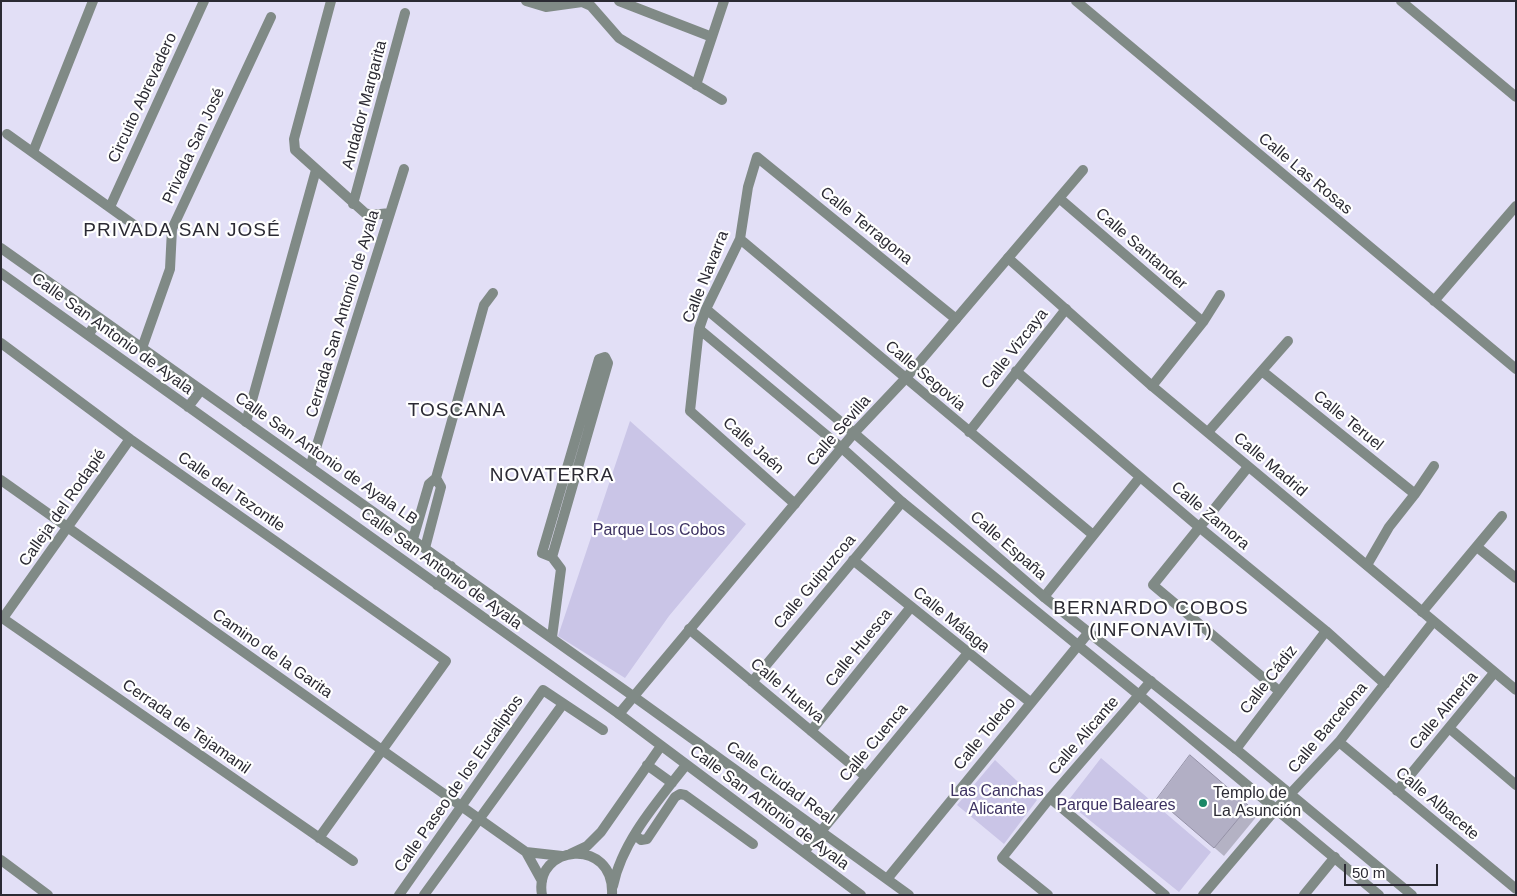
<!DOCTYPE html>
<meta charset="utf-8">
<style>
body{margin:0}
#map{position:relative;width:1517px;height:896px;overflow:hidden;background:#e2dff6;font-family:Arial,sans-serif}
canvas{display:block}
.frame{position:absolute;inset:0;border:2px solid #2b2a33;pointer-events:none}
.scale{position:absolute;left:1344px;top:864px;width:94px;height:22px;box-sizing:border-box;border:2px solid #2b2a33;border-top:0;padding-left:6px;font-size:15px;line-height:18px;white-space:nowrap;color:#2b2a33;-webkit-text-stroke:4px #fff;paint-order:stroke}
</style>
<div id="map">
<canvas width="1517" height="896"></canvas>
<div class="frame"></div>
<div class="scale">50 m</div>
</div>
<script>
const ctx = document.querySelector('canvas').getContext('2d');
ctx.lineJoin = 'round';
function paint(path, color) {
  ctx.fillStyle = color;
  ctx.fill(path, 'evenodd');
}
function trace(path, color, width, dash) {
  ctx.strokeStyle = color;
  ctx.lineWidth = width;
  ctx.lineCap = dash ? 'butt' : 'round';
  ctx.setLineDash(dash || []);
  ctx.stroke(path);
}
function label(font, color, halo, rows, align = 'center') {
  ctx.font = font + ' Arial,sans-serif';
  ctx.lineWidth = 4.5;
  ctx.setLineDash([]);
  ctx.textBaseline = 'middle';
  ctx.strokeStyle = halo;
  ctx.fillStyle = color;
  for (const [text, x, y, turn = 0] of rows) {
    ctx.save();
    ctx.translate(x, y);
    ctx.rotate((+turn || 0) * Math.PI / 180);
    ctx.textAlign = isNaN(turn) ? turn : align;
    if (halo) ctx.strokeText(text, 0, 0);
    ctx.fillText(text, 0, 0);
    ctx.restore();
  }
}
paint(new Path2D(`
 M630 421 746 524 669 616 625 678 558 636Z
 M1101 758 1211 852 1179 892 1067 802Z
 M995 760 1037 800 1004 844 957 805Z`), '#cac5e7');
paint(new Path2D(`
 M1158 799 1248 806 1257 816 1224 856Z`), '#0003');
const building = new Path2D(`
 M1190 755 1249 806 1214 848 1157 799Z`);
paint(building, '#b2afc5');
trace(building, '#9491a6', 1);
trace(new Path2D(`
 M331 1 294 139 295 150 365 213 371 215 390 213
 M526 1 546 7 582 2 591 6 619 38 722 100
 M619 1 712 37
 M1076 1 1516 369
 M696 85 724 1
 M7 134 137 227
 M33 152 93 1
 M1059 198 1203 322
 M353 204 405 13
 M110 207 204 1
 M740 239 1092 534
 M1008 258 1083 170
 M1434 301 1516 206
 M706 309 854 433
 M699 329 843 449
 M1 343 130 439 446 661 319 838
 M142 348 170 269 172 229 271 17
 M1016 371 1199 527 1326 631 1385 684
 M1262 371 1415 494
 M1152 386 1203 322 1220 295
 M246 422 316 170
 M969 432 1066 309
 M1208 432 1288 341
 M310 467 404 169
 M1248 467 1153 585 1279 691
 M1 480 526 852 542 881
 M795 504 690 411 699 329 706 309 740 239 748 187 757 157 956 319
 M413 539 429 484 436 478 484 305 493 293
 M1477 547 1516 578
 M425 548 441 487 436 478
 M552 557 608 363 605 357 599 359 542 553 552 557 561 569 552 637
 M853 560 1030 702
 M1367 565 1389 527 1415 494 1434 466
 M1044 597 1140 477
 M1422 612 1502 516
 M1 617 353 861
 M3 618 130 439
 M689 629 865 776
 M752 682 902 502
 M633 696 909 895
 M619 714 861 895
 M1449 728 1516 785
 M811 731 911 607
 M1339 742 1516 889
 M1236 749 1326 631
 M647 765 672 783
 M1397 791 1494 673
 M1050 798 1165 895
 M635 835 641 840 647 839 675 797 680 794 685 795 753 844
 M526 852 562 856
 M804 852 968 653
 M570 854 587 846 601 832 661 746
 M1 860 48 895
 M887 879 1089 632
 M613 886C622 841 658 801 686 765
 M399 895 543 690 603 730
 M424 895 563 704
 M542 895C533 844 615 836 612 895
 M1048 895 1002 858 1050 798 1151 681
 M1203 895 1276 809 1339 742 1433 622
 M1304 895 1335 857`), '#808a86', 10);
trace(new Path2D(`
 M1401 1 1516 97
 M1 248 633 696
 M1 273 619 714 854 433 905 379 1008 258 1152 386 1516 690
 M88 335 100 318
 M188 407 201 390
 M854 433 1044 597 1236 749 1412 895
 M843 449 902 502 1139 695 1379 895
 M437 585 451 566`), '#808a86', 10);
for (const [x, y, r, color] of [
 [1203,803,5,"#1a8766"]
]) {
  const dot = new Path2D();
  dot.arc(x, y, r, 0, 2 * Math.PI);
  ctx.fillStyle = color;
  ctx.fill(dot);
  trace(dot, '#fff', 2);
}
label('16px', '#2b2a33', '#fff', [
 ["Circuito Abrevadero",143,98,-65],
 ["Andador Margarita",365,105,-75],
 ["Privada San José",194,146,-65],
 ["Calle Las Rosas",1305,174,40],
 ["Calle Terragona",866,226,39],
 ["Calle Santander",1141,249,41],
 ["Calle Navarra",706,277,-68],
 ["Cerrada San Antonio de Ayala",343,314,-73],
 ["Calle San Antonio de Ayala",112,334,36],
 ["Calle Vizcaya",1015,349,-52],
 ["Calle Segovia",925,376,40],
 ["Calle Teruel",1348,421,39],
 ["Calle Sevilla",839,431,-49],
 ["Calle Jaén",753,446,42],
 ["Calle San Antonio de Ayala LB",326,459,35],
 ["Calle Madrid",1270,465,40],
 ["Calle del Tezontle",231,492,35],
 ["Calleja del Rodapié",63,508,-55],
 ["Calle Zamora",1210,516,40],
 ["Calle España",1008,546,41],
 ["Calle San Antonio de Ayala",441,569,36],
 ["Calle Guipuzcoa",815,582,-50],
 ["Calle Málaga",951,620,39],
 ["Calle Huesca",859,648,-51],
 ["Camino de la Garita",272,654,35],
 ["Calle Cádiz",1269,680,-52],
 ["Calle Huelva",787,691,40],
 ["Calle Almería",1444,711,-50],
 ["Cerrada de Tejamanil",186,727,35],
 ["Calle Barcelona",1328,728,-50],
 ["Calle Toledo",985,734,-51],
 ["Calle Alicante",1084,736,-49],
 ["Calle Cuenca",874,743,-50],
 ["Calle Ciudad Real",780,783,36],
 ["Calle Paseo de los Eucaliptos",459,784,-55],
 ["Calle Albacete",1437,804,40],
 ["Calle San Antonio de Ayala",769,808,37]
]);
label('16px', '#3d3262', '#fff', [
 ["Parque Los Cobos",659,531],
 ["Las Canchas",997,792],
 ["Alicante",997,810],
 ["Parque Baleares",1116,806]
]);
label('16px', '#2b2a33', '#fff', [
 ["Templo de",1213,794],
 ["La Asunción",1213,812]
], 'left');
ctx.letterSpacing = '1px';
label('19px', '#2b2a33', '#fff', [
 ["PRIVADA SAN JOSÉ",182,231],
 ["TOSCANA",457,411],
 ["NOVATERRA",552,476],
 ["BERNARDO COBOS",1151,609],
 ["(INFONAVIT)",1151,631]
]);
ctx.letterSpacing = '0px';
</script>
